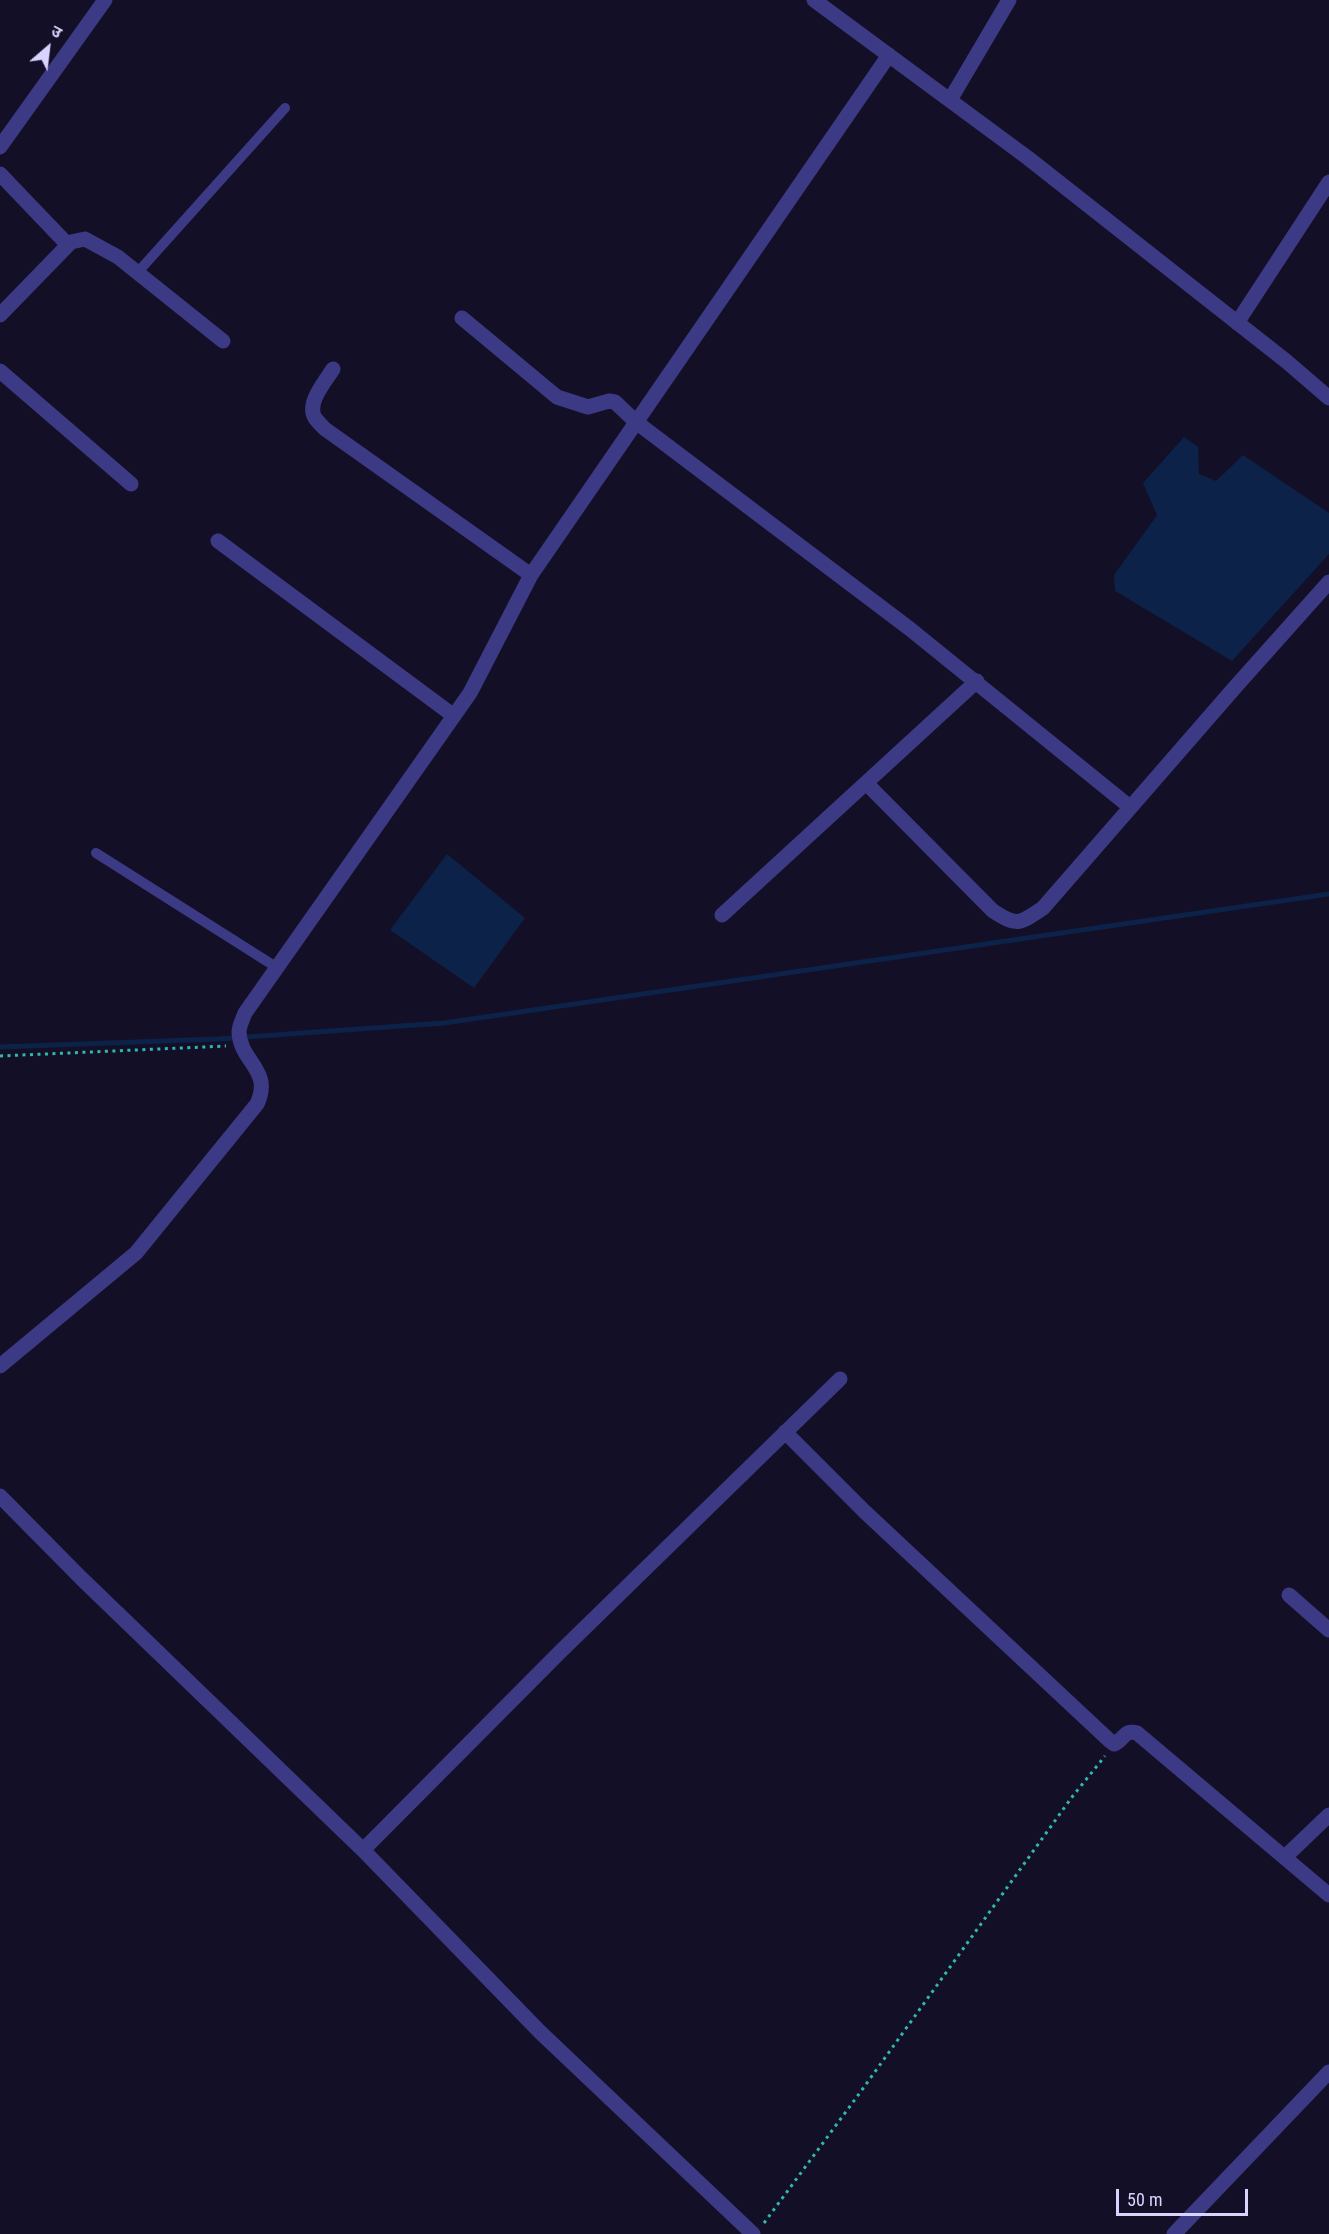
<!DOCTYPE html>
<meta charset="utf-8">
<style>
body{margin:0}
#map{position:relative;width:1329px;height:2234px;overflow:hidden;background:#130f26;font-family:"Roboto Condensed","Noto Sans Devanagari",sans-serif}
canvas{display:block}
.north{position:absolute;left:18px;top:18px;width:60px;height:60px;-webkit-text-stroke:4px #130f26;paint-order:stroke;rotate:28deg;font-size:16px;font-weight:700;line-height:24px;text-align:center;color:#d9d4ff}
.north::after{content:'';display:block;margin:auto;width:21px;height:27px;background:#d9d4ff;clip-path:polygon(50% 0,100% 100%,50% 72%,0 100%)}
.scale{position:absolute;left:1116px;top:2189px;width:132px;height:27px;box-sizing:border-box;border:3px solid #d9d4ff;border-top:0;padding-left:8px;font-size:18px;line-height:21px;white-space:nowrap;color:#d9d4ff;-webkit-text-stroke:4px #130f26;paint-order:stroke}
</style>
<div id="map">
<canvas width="1329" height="2234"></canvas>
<div class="north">उ</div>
<div class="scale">50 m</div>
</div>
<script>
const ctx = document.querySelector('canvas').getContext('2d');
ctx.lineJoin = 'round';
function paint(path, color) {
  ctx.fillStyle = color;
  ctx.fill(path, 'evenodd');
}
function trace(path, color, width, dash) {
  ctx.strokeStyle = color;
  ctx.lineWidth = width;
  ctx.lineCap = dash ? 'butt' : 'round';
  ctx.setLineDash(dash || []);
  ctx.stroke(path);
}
paint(new Path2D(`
 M1184 437 1198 447 1199 474 1216 481 1243 455 1329 513V554L1232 661 1115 591 1114 575 1157 515 1143 483Z
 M447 854 525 918 474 988 390 930Z`), '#0c2248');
trace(new Path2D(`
 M0 1047 218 1039 444 1023 1329 894`), '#0c2248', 5);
trace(new Path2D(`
 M0 1056 226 1046
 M764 2223 859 2094 1072 1797 1105 1756`), '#2fb8b0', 3, [3, 4.5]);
trace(new Path2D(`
 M138 272 285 108
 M96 853 276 967`), '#3d3a85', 10);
trace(new Path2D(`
 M814 0 1028 158 1286 361 1329 398
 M950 100 1009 0
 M0 147 105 0
 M0 174 68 245
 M0 315 71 242 85 239 118 257 223 341
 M462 318 557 397 588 407 609 401 615 402 636 422 910 629 1130 807
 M1237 323 1329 182
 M333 369C325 382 306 403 315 418 318 422 322 426 325 429L531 575
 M0 371 131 484
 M218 541 454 716
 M866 783 993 911C1018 927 1019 924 1043 908L1237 685 1329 582
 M722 915 977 681
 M0 1366 136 1253 257 1104C273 1070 240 1062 239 1032 239 1026 243 1019 245 1013L470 693 531 575 889 55
 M785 1432 864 1511 1110 1741 1114 1744C1124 1740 1124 1729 1137 1733L1329 1895
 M0 1496 81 1578 363 1850 540 2032 753 2234
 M1289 1595 1329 1630
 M363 1850 561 1651 840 1379
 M1285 1857 1329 1815
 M1174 2234 1329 2072`), '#3d3a85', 15);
</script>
